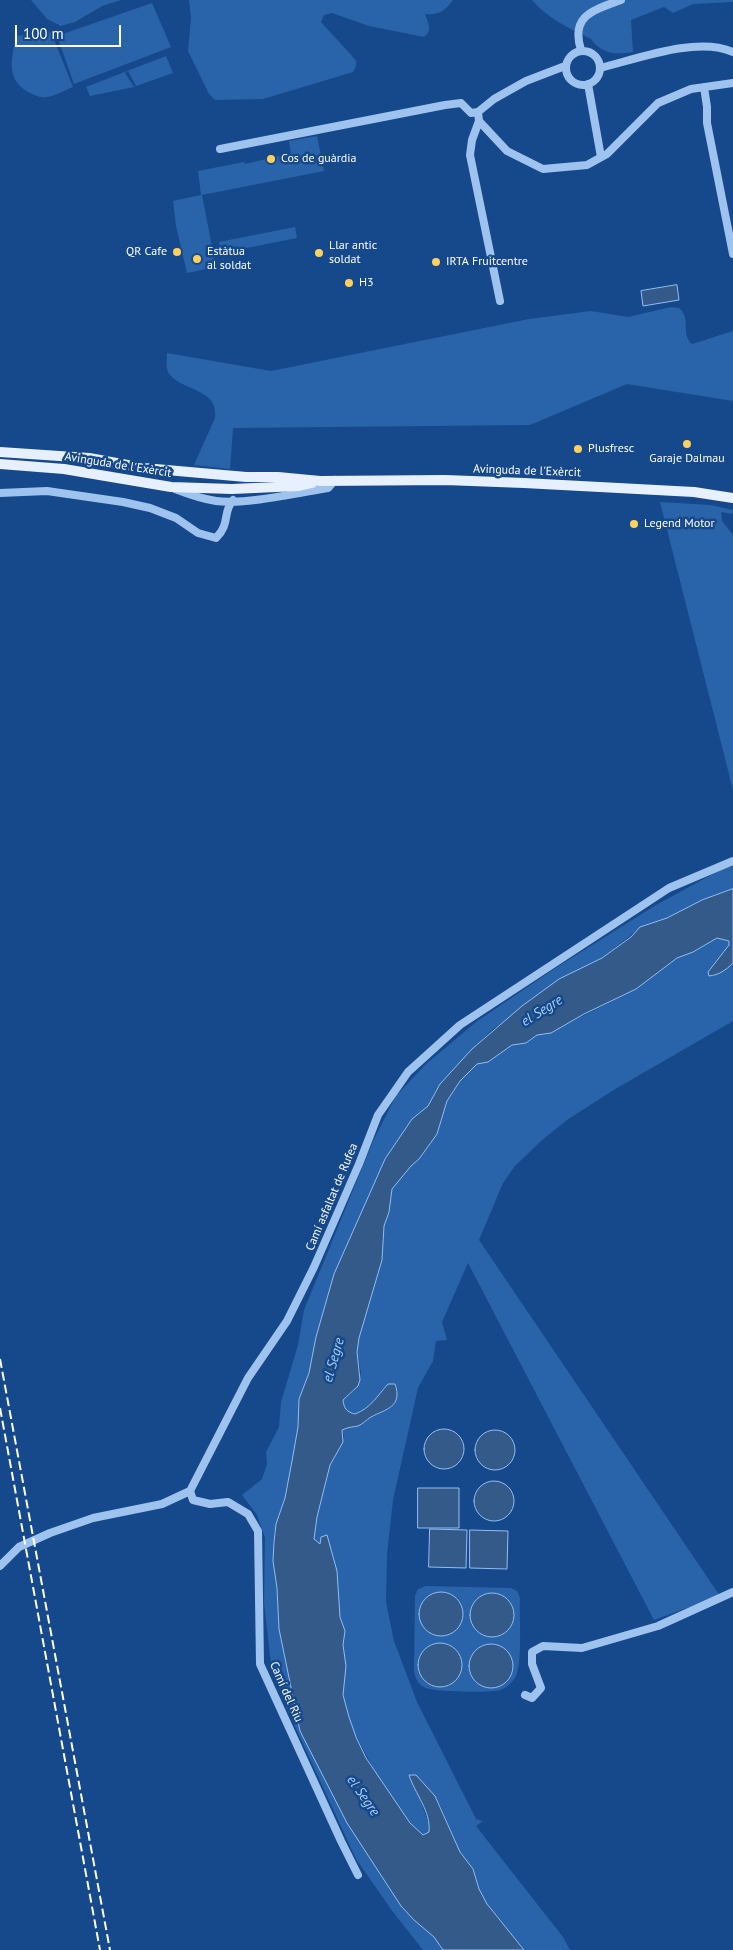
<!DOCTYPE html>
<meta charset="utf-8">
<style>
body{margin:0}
#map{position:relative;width:733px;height:1950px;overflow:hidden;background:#16498b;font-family:"PT Sans",sans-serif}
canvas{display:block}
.scale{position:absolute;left:15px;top:25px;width:106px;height:22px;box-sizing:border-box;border:2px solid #fff;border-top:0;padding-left:6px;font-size:15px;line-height:18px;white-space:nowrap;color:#fff;-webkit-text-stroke:4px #16498b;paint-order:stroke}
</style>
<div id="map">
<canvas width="733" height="1950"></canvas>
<div class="scale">100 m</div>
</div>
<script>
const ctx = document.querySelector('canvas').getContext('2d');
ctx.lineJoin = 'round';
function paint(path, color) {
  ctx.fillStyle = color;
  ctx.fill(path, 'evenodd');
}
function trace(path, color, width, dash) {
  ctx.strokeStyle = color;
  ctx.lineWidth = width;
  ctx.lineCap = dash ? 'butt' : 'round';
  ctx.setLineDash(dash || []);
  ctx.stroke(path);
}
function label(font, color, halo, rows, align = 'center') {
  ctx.font = font + ' "PT Sans",sans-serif';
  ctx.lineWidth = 5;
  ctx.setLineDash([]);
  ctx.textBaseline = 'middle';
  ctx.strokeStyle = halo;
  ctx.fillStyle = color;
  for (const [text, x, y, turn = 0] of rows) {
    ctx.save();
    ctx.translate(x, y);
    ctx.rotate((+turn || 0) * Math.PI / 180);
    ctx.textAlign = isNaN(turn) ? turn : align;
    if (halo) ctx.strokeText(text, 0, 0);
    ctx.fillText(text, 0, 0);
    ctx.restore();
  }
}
paint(new Path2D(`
 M31 0H121L102 6 75 22 61 26 47 19Z
 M189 0H453C446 10 438 16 425 14 428 22 433 31 424 37L369 26 332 13 324 15 321 22C325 27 355 58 356 61 357 65 355 69 353 72L263 99 215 100 209 94 188 51 191 18Z
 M532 0H733V2L693 4 673 13 664 7 631 20 633 52C617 55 601 54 591 39 569 28 548 19 532 0Z
 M152 3 171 47 74 84 57 36Z
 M51 32 73 87C65 90 55 96 47 97 40 98 34 95 28 92 5 79 12 57 16 36Z
 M166 56 173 73 136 86 128 71 125 73 134 87 90 96 86 87Z
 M317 136 324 171 202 195 216 267 187 273 176 226 173 201 201 195 198 171 244 162 245 164 291 153 289 141Z
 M295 227 297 238 221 253 219 242Z
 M671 307 679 308C692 319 680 333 692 344L733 331V401L627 384 530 425 233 428 230 469 194 465 215 418C219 389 184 391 170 375 165 370 167 360 167 353L271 371 529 319 591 311 628 317Z
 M660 502 711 505 733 510V514L721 512 722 521 733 535V790Z
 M733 863V889L702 900 667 918 644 925 602 958 591 963 493 1029 472 1049 436 1090 428 1106 412 1119 385 1159 334 1274 316 1337 309 1373 302 1390 298 1427 285 1498 274 1533 273 1561 277 1588 408 1913 434 1937 443 1950H423L393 1912 356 1859 287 1709 271 1665 264 1602 265 1538 257 1515 242 1495 262 1479 267 1464 266 1452 279 1427 281 1402 298 1345 304 1310 374 1139 396 1096 426 1064 476 1022 554 969 656 905Z
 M717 938 729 941V945L708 972 718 974 733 963V1021L612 1091 567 1120 541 1141 515 1166 503 1183 479 1240 720 1596 654 1620 468 1263 442 1322 447 1340 436 1341 433 1361 418 1388 393 1500 387 1554 386 1602 394 1641 417 1702 476 1819 483 1821 476 1826 563 1937 570 1950H524L487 1904 479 1889 473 1869 460 1852 440 1805 431 1791 418 1793 429 1825V1832L423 1835 410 1823 374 1770 353 1730 343 1695 346 1666 343 1645 345 1631 340 1617 333 1559 327 1535 321 1537 320 1545 314 1539 317 1517 330 1465 340 1448 344 1436 342 1430C348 1427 353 1427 358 1425 363 1423 367 1419 372 1417 387 1409 395 1410 397 1390L383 1389C375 1401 368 1409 355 1414 347 1412 344 1409 343 1400L354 1391 361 1373 357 1352 359 1338 382 1260 384 1226 389 1212 392 1188 411 1166 419 1159 437 1134 447 1101 462 1079 477 1064 488 1062 512 1045 526 1043 537 1035 547 1034 636 989 681 955 693 952Z
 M426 1586 511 1588 517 1591 520 1598C519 1615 523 1665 515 1678 511 1684 506 1688 500 1690 490 1693 435 1692 426 1688 418 1685 415 1678 414 1670L415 1596 418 1589Z`), '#2963a9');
const water = new Path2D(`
 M677 285 679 300 643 306 641 291Z
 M733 889V963C726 970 719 975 709 976L708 972 729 945V941L717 938 693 952 677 958 636 989 584 1014 551 1033 537 1035 526 1043 512 1045 488 1062 477 1064 460 1081 447 1101 437 1134 419 1159 411 1166 392 1189 389 1212 384 1226 382 1260 359 1338 357 1352 360 1380 358 1386 343 1400C344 1409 347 1412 355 1414 371 1408 377 1396 388 1384H395C403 1407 386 1409 371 1417 366 1420 363 1424 358 1426 353 1427 348 1427 342 1430L343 1442 330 1465 317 1517 314 1539 320 1544 321 1537 327 1535 337 1571 340 1617 345 1631 343 1645 346 1666 343 1695 349 1717 356 1737 366 1758 410 1823 423 1835 429 1832C431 1811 415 1794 409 1775H416L435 1796 460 1852 473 1869 479 1889 487 1904 524 1950H443L434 1937 414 1920 401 1906 347 1823 300 1731 279 1629 277 1588 273 1561 274 1542 276 1524 285 1498 292 1461 298 1427 299 1399 309 1373 316 1337 334 1274 385 1159 412 1119 428 1106 440 1084 472 1049 522 1006 559 979 602 958 631 937 640 927 667 918 702 900Z
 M424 1449a20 20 0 1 1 40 0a20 20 0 1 1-40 0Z
 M475 1450a20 20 0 1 1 40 0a20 20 0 1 1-40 0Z
 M474 1501a20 20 0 1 1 40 0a20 20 0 1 1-40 0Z
 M418 1488H459V1528H418Z
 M430 1529 467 1530 466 1568 429 1567Z
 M470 1530 508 1531 507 1569 470 1568Z
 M419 1614a22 22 0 1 1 44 0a22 22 0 1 1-44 0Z
 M470 1615a22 22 0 1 1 44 0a22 22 0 1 1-44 0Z
 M418 1665a22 22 0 1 1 44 0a22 22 0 1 1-44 0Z
 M469 1666a22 22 0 1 1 44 0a22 22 0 1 1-44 0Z`);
paint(water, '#345a8a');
trace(water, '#92bef2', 1);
trace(new Path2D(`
 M581 50C570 15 594 10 621 0
 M566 68a17 17 0 1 1 34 0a17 17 0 1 1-34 0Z
 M600 68C637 59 697 36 733 52
 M588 84 601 157
 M704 87 707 107V123L733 254
 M478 112 479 121 507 151 543 169 587 165 607 154 658 103 691 89 733 83
 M479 121 472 140 470 155 500 301
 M220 149 445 105 461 103 471 113 478 112 494 99 526 81 565 66
 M175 489C188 494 202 499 216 501 244 505 298 493 328 488L335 480
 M0 493 47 491 123 502 150 508 176 518 198 533 216 538C231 523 222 513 233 500
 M190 1491 193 1500 210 1504 228 1502 248 1514 258 1531 260 1664 341 1841 358 1875
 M0 1566 19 1547 50 1533 93 1518 162 1504 190 1491 248 1378 287 1321 314 1267 359 1164 378 1115 408 1072 460 1025 669 888 733 861
 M525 1695 532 1698 541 1688 532 1664V1652L543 1646 582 1648 658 1626 733 1592`), '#9fc3ef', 8);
trace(new Path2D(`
 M0 452 89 458 144 468 246 477H278L320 481 445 480 524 483 694 492 733 498
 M0 464 64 469 171 487 232 489 299 486 312 483`), '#e7f0ff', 10);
trace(new Path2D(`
 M0 1359 110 1950
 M0 1408 100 1950`), '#fff', 2, [9, 4]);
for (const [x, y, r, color] of [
 [271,159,5,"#ffd05d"],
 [177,252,5,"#ffd05d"],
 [319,253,5,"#ffd05d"],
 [197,259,5,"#ffd05d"],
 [436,262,5,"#ffd05d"],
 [349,283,5,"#ffd05d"],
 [687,444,5,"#ffd05d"],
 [578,449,5,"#ffd05d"],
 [634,524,5,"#ffd05d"]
]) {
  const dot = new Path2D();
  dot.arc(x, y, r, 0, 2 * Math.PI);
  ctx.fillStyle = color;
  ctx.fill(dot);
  trace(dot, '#16498b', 2);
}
label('12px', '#fff', '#16498b', [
 ["Cos de guàrdia",281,159],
 ["Llar antic",329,246],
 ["soldat",329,260],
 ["QR Cafe",167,252,"right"],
 ["Estàtua",207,252],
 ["al soldat",207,266],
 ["IRTA Fruitcentre",446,262],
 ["H3",359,283],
 ["Plusfresc",588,449],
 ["Garaje Dalmau",687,459,"center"],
 ["Legend Motor",644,524]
], 'left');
label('12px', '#fff', '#16498b', [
 ["Avinguda de l'Exèrcit",118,465,9],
 ["Avinguda de l'Exèrcit",527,471,2],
 ["Camí asfaltat de Rufea",332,1197,-67],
 ["Camí del Riu",286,1692,66]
]);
label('italic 14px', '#abcef6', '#16498b', [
 ["el Segre",542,1011,-32],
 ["el Segre",334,1360,-74],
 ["el Segre",363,1796,55]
]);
</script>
